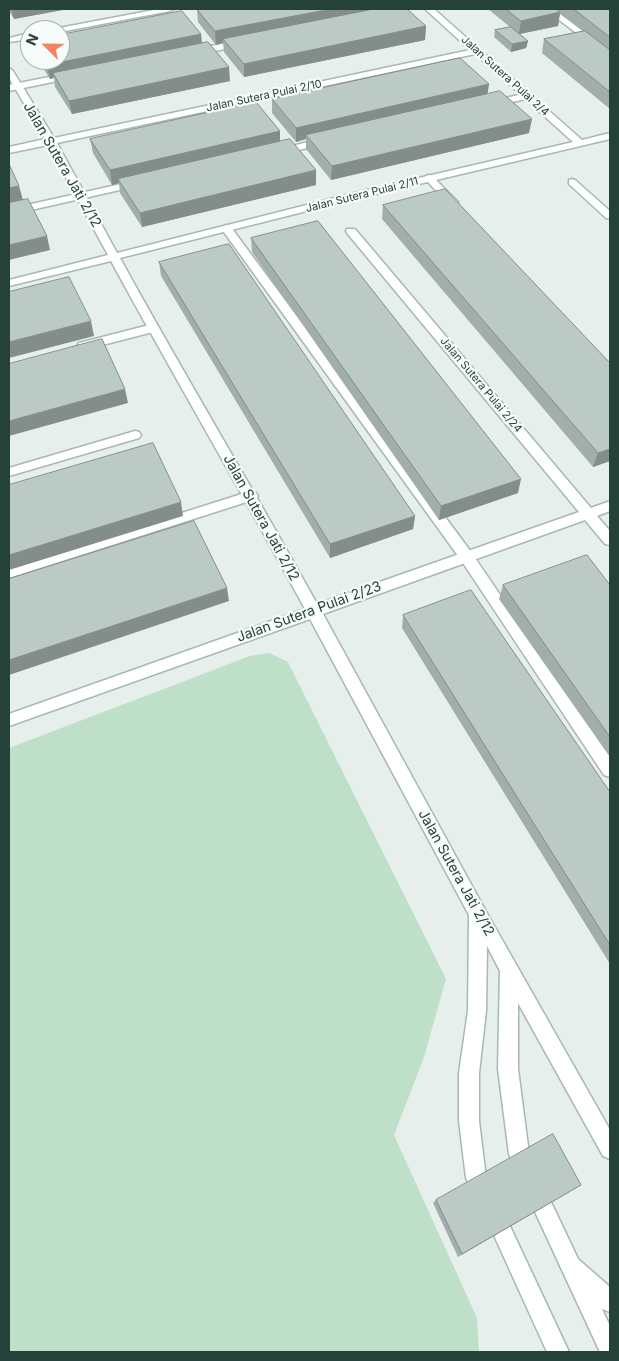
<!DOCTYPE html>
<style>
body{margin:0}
#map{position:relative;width:619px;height:1361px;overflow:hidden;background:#e6efeb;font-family:Inter,sans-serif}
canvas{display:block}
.frame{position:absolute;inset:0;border:10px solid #24423a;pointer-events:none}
.north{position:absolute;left:20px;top:20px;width:50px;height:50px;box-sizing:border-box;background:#f7fbf9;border:1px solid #a3b1ad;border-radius:50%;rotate:293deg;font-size:14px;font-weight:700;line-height:20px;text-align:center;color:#24423a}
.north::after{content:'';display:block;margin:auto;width:18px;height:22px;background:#f4845f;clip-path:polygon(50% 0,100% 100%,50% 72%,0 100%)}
</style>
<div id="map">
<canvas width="619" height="1361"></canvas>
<div class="frame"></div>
<div class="north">N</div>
</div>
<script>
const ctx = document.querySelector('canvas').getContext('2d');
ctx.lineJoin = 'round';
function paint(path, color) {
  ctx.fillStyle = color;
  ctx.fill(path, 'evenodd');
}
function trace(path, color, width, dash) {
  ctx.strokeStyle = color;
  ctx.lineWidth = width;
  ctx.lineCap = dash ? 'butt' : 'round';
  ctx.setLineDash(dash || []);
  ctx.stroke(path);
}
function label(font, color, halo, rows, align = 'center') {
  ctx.font = font + ' Inter,sans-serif';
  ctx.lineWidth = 4.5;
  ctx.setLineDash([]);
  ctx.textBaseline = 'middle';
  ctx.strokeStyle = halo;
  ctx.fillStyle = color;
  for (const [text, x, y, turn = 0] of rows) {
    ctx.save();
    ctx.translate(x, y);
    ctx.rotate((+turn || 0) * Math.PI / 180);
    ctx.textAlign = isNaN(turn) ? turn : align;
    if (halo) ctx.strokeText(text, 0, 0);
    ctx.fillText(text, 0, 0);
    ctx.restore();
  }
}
paint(new Path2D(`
 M269 653 288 662 446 979 424 1057 394 1135 477 1318 479 1352H9V748L250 656Z`), '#bfe0c8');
const lane = new Path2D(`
 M545 9H554L610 52V59Z
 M243 40 246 41V45L194 55 190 52 194 49Z
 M74 72 77 73V77L9 91V85Z
 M527 93 530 94V98L491 107 486 104 488 102Z
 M324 138 327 139V143L279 155 274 152 276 150Z
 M429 175 432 176 458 202V206H450L426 180V176Z
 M139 180 142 181V185L9 215V209Z
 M226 225 230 226 471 552 610 757V777L604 775 461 560 221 228Z
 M153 324 157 325 159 328 157 331 83 350 77 346 79 343Z
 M251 491 256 493 258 496 256 499 9 578V568Z`);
const street = new Path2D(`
 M159 9H174L170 11 60 32V30H55L59 28Z
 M425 9H434L582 140 610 133V139L347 201 120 258C184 375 253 488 317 604L579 512 347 233 346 231 347 229H355L591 508 610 501V511L597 516 610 531V545L605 544 585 520 323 614 484 908 610 1130V1159L603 1156 518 1003V1069L529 1154 526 1161 519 1164 512 1161 509 1154 498 1069 500 971 487 946 486 1011 479 1073V1121L486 1178 483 1185 476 1188 469 1185 466 1178 459 1121V1073L468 1011 469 915 310 619 9 726V714L305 609C242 492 174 377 111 261L9 286V280L108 255 48 145 9 153V147L45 139 9 78V68L13 71 54 138 470 50ZM475 54 573 142 346 195 117 253 57 143Z
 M30 33V39L9 42V38Z
 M572 179 575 180 610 211V219L606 218 569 184V180Z
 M135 431 139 432 141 435 139 438 9 476V468Z
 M543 1197 550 1200 610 1326V1352H600L536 1214 533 1207 536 1200Z
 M502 1221 509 1224 569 1352H547L492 1231 495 1224Z`);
const secondary = new Path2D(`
 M571 1255 578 1259 610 1287V1312L602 1309 564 1273 560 1266 564 1259Z`);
trace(lane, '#a8b8b2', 3);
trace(street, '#a8b8b2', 3);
trace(secondary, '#a4bbb3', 3);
paint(lane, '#fff');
paint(street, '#fff');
paint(secondary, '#fff');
paint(new Path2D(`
 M9 9H68L14 19 9 11Z
 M197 9 426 26 425 40 244 77 224 52 223 43 216 45 198 22Z
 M488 9H610V109L542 53 544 39 583 31 560 14 558 26 520 34 528 41 526 48 511 52 494 37 495 30 510 27Z
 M201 34 202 43 230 81 72 114 55 87 54 78 50 79 38 60H60Z
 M488 94 529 133 331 180 306 149V139L296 142 272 113V99Z
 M280 131V141L316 170V185L142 227 120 193 119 183 112 185 93 153 90 139Z
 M383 205 610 363V461L593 467 382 219Z
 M251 238 518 493 439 520 252 252Z
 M159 262 415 516 413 529 330 558 161 276Z
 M503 585H610V757L499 599Z
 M403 615 610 792V964L402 628Z
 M581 1185 458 1257 433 1203 436 1200Z`), '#a1aea9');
paint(new Path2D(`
 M11 9H68L14 19Z
 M331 9H392L223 39V43L216 45 215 31Z
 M560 12 558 26 519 34 521 21Z
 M426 26 425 40 244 77V64Z
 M201 34 202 48 53 73 54 78 50 79 47 65Z
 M528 41 526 48 511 52 512 44Z
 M229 67 230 81 72 114 69 101Z
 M489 84 487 98 306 135V139L296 142V128Z
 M532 119 529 133 331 180 332 166Z
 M280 131V145L118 179 119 183 112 185 110 170Z
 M316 170V185L142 227 140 213Z
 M19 186 23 200 9 203V188Z
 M47 236 50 250 9 260V245Z
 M91 321 94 336 9 358V342Z
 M125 389 128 403 9 436V421Z
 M610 449V461L593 467 598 453Z
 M521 479 518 493 439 520 441 506Z
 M181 502 183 516 9 570V555Z
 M415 516 413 529 330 558V544Z
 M227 588 229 601 9 675V660Z`), '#838d89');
const building = new Path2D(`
 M197 9H331L215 31Z
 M374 9H407L426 26 244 64 223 39Z
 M506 9H556L560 12 521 21Z
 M574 9H610V37Z
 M182 11 201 34 47 65 44 60H60V35Z
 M511 27 528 41 512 44 495 30Z
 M585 31 610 50V92L544 39Z
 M208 42 229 67 69 101 53 73Z
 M460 58 489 84 296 128 272 99Z
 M500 91 532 119 332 166 306 135Z
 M256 102 280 131 110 170 90 139Z
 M290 139 316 170 140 213 118 179Z
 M9 164 19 186 9 188Z
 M445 189 610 363V449L598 453 383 205Z
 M28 199 47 236 9 245V203Z
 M318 221 521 479 441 506 251 238Z
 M229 244 415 516 330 544 159 262Z
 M69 277 91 321 9 342V292Z
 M102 339 125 389 9 421V364Z
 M153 443 181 502 9 555V485Z
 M194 521 227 588 9 660V579Z
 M587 555 610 585V737L503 585Z
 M471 590 610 792V945L403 615Z
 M553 1134 581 1185 462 1254 436 1200Z`);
paint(building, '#bbcac4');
trace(building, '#838d89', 1);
label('11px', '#24423a', '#f7fbf9', [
 ["Jalan Sutera Pulai 2/4",505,76,42],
 ["Jalan Sutera Pulai 2/10",264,96,-12],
 ["Jalan Sutera Pulai 2/11",362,195,-14],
 ["Jalan Sutera Pulai 2/24",481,385,50]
]);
label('14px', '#24423a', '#f7fbf9', [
 ["Jalan Sutera Jati 2/12",62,165,60],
 ["Jalan Sutera Jati 2/12",261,518,61],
 ["Jalan Sutera Pulai 2/23",309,612,-20],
 ["Jalan Sutera Jati 2/12",456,873,61]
]);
</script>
